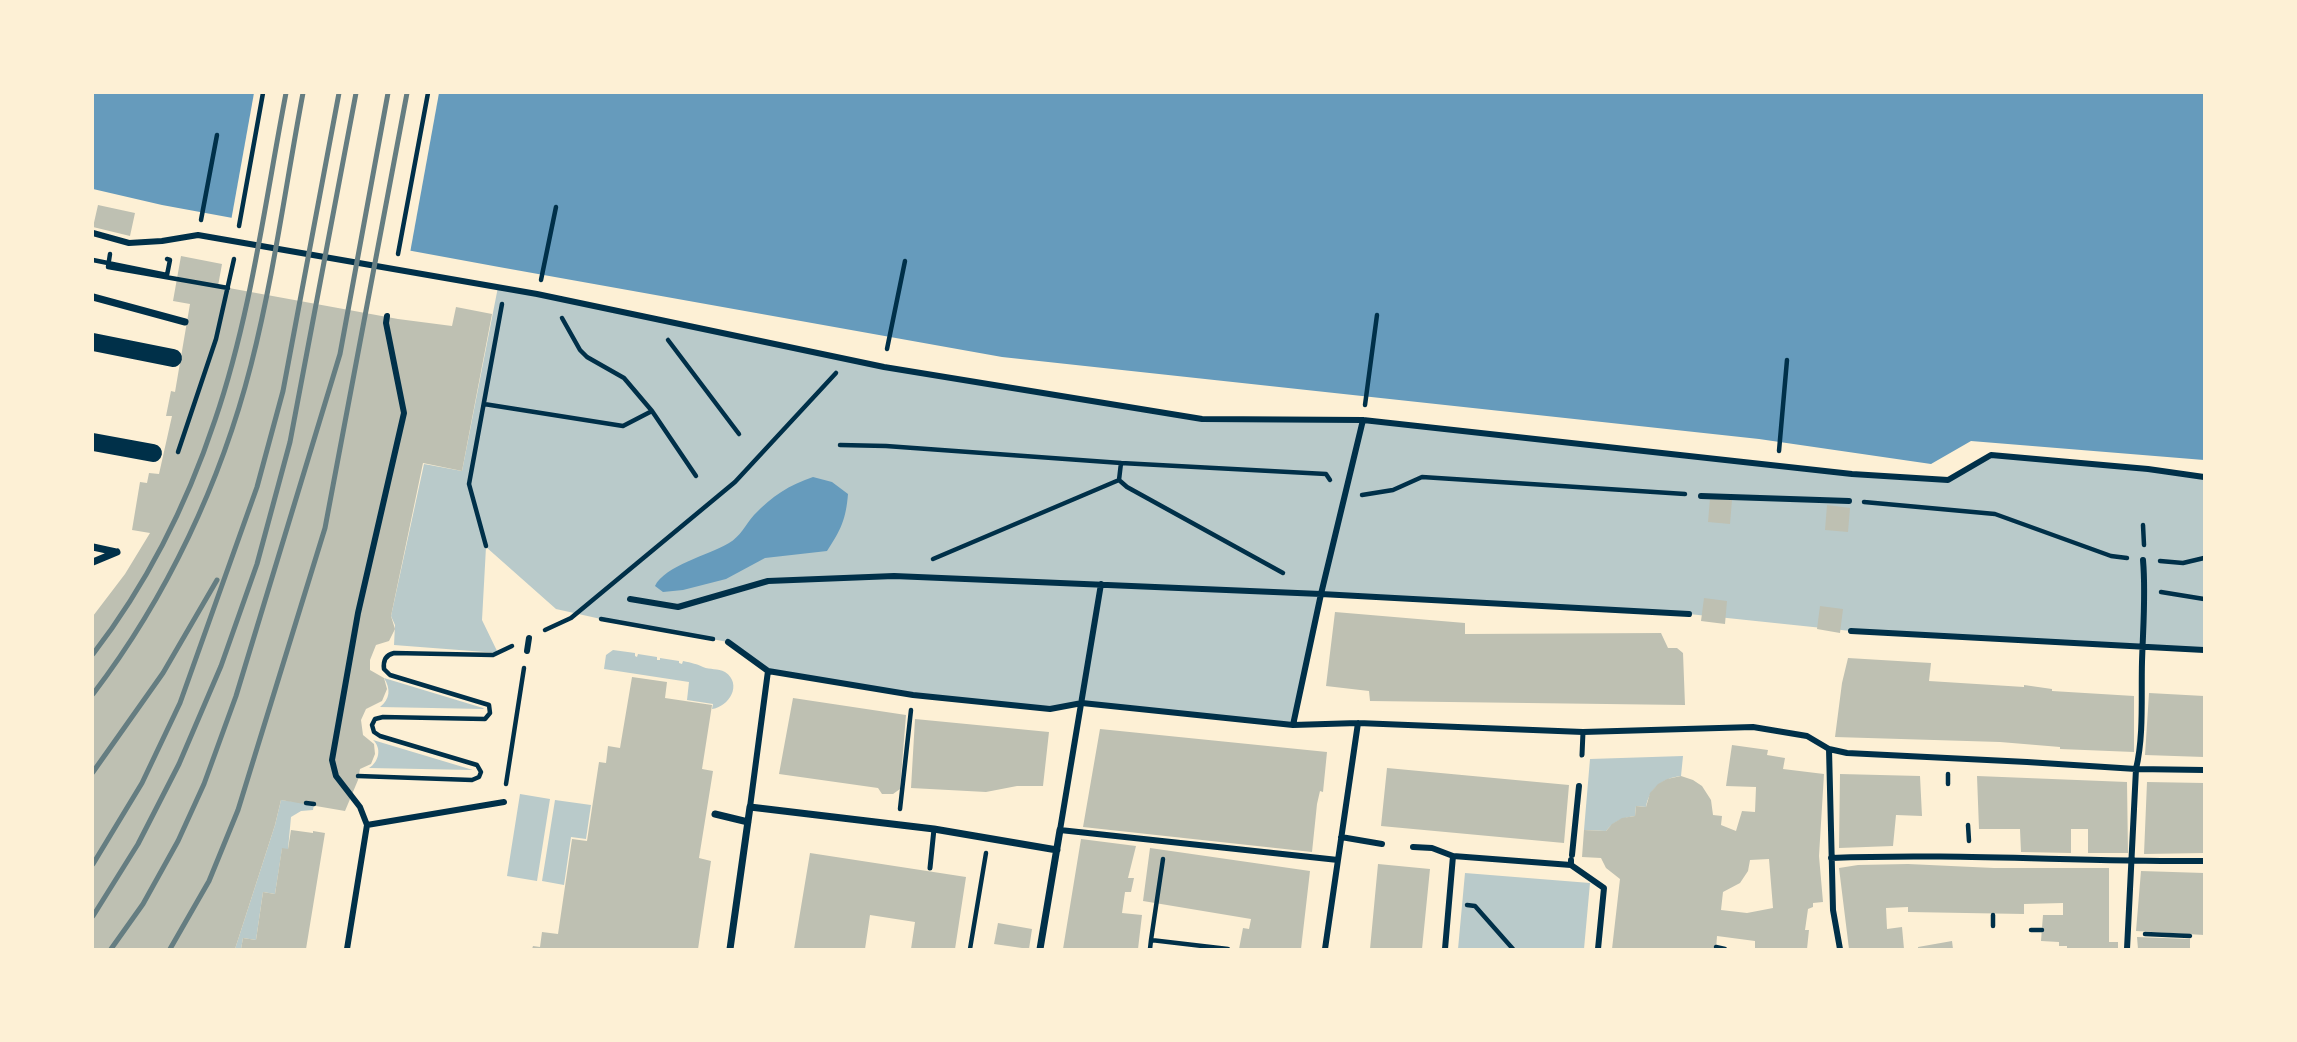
<!DOCTYPE html>
<style>
body{margin:0}
#map{position:relative;width:2297px;height:1042px;overflow:hidden;background:#fdf0d5;font-family:Jost,sans-serif}
canvas{display:block}
.frame{position:absolute;inset:0;border:94px solid #fdf0d5;pointer-events:none}
</style>
<div id="map">
<canvas width="2297" height="1042"></canvas>
<div class="frame"></div>
</div>
<script>
const ctx = document.querySelector('canvas').getContext('2d');
ctx.lineJoin = 'round';
function paint(path, color) {
  ctx.fillStyle = color;
  ctx.fill(path, 'evenodd');
}
function trace(path, color, width, dash) {
  ctx.strokeStyle = color;
  ctx.lineWidth = width;
  ctx.lineCap = dash ? 'butt' : 'round';
  ctx.setLineDash(dash || []);
  ctx.stroke(path);
}
paint(new Path2D(`
 M498 287 884 367 1202 419 1363 420 1715 460 1948 480 1991 455 2204 477V650L1851 631 1689 614 1322 594 1293 725 1082 703 1050 709 913 695 768 671 728 642 601 619 556 609 486 547 482 620 498 653 394 645 395 625 391 616 424 464 462 471Z
 M613 650 635 653V656L637 657 638 654 657 657V660H660V658L679 661V663L682 664 683 661C692 663 697 664 703 667 710 670 718 668 725 672 743 684 729 707 712 709L713 704 687 700 689 682 604 669 606 655Z
 M384 678 483 708 484 709 380 707C390 699 391 689 384 678Z
 M373 740 473 770 369 768C379 762 382 748 373 740Z
 M1683 756 1681 776C1662 778 1649 789 1646 807L1636 806 1635 816C1622 818 1614 821 1606 831L1584 830 1590 759Z
 M520 794 550 799 537 881 507 876Z
 M281 800 314 804 313 810 301 811 291 817 288 849H282L275 894 263 892 256 940 243 938 241 949H235L275 825Z
 M555 800 591 805 586 839 571 837 564 885 542 881Z
 M1465 873 1590 883 1584 949H1458Z`), '#b9caca');
paint(new Path2D(`
 M93 93H2204V460L1971 441 1931 464 1759 439 1002 357 499 267 162 205 93 189Z
 M813 477 832 482 848 494C846 519 841 530 827 551L765 558 726 579 683 590 663 592 655 586C664 566 709 555 729 543 740 537 746 524 754 515 772 496 789 485 813 477Z`), '#669bbc');
paint(new Path2D(`
 M254 93H439L410 253 231 221Z`), '#fdf0d5');
paint(new Path2D(`
 M98 205 135 213 130 236 93 227Z
 M181 256 222 264 218 286 398 319 452 326 456 307 492 314 462 471 423 463 391 616 395 629 389 641 376 645 370 660V670L384 678 387 689 382 701 366 709 361 720 363 735 374 744 375 754 371 764 360 769 358 780 345 811 281 800 275 825 235 949H93V616L125 574 150 533 132 530 140 482 147 483 149 473 159 474 172 416H166L171 391 175 392 190 304 173 301Z
 M1710 498 1732 500 1730 524 1708 522Z
 M1827 505 1850 508 1848 532 1825 530Z
 M1704 598 1727 601 1725 624 1701 621Z
 M1820 606 1843 609 1840 633 1817 629Z
 M1335 612 1465 623V634L1661 633 1668 648H1677L1683 653 1685 705 1370 701 1369 691 1326 686Z
 M1848 658 1931 663 1929 681 2024 687V685L2052 689V691L2134 696V752L2060 749V747L2000 742 1835 737 1842 683Z
 M632 677 667 682 665 698 712 705 702 769 713 771 699 858 711 861 698 949H532L533 946 540 947 542 932 558 934 572 839 587 841 599 762 606 763 608 746 620 748Z
 M2149 693 2204 696V757L2145 755Z
 M793 698 906 715 900 789 893 794H882L878 788 779 774Z
 M915 719 1049 732 1043 786H1017L986 792 911 788Z
 M1100 729 1327 752 1323 792 1320 791 1317 804 1312 852 1083 827Z
 M1732 745 1768 750 1767 755 1785 758 1783 769 1824 774 1819 856 1823 902 1813 903V907L1808 909 1805 930H1809L1807 949H1755V941L1717 936 1716 949H1612L1620 879 1606 868 1601 858 1582 857 1584 830 1606 831 1612 824 1622 818 1635 816 1636 806 1646 807 1650 793 1658 784 1667 779 1681 776 1693 780 1702 786 1711 800 1713 815 1722 816 1721 825 1736 831 1742 811 1755 812 1756 787 1726 786ZM1769 859 1773 908 1747 913 1721 910 1723 892 1740 883 1748 871 1750 860Z
 M1387 768 1569 785 1564 843 1381 826Z
 M1840 774 1920 776 1922 816 1896 815 1893 846 1839 848Z
 M1977 776 2127 782 2128 853H2088V829H2071V853L2021 852 2020 829H1979Z
 M2147 782 2204 783V853L2144 854Z
 M291 830 313 833V831L325 833 306 949H241L243 938 256 940 263 892 275 894 282 848 288 849Z
 M1081 839 1136 846 1128 878H1134L1131 892H1125L1122 913 1142 915 1138 949H1063Z
 M1150 848 1310 871 1301 949H1239L1243 928 1249 929 1251 919 1143 901Z
 M810 853 966 877 955 949H911L915 922 870 915 865 949H794Z
 M1378 864 1430 869 1422 949H1370Z
 M1908 864 1994 868H2109V942H2118V949H2067V946H2059V942L2041 941 2043 915H2063V903L2024 904V914L1908 912V907L1886 908 1887 929 1902 927 1904 949H1849L1839 868 1858 865Z
 M2141 871 2204 873V935L2136 931Z
 M998 923 1032 929 1029 949 994 944Z
 M2137 937 2190 939V949H2138Z
 M1952 941 1953 949H1918V947Z`), '#bec0b2');
trace(new Path2D(`
 M201 220 217 135
 M239 226 263 93
 M110 254 108 267 228 288
 M398 254 428 93
 M93 260 167 275 170 260 167 259
 M541 280 556 207
 M562 318 580 350 587 357 624 378 652 411
 M668 340 739 434
 M887 349 905 261
 M484 404 623 426 652 411 696 476
 M1365 405 1377 315
 M840 445 886 446 1121 463 1119 480
 M1779 451 1787 360
 M178 452 216 339 234 259
 M1121 463 1326 474 1330 480
 M1119 480 1127 487 1283 573
 M1362 495 1393 490 1422 477 1685 494
 M1864 502 1995 514 2111 556 2127 558
 M2143 525 2144 545
 M486 546 469 484 502 304
 M933 559 1119 480
 M2160 561 2183 563 2204 558
 M2161 592 2204 599
 M601 619 713 639
 M545 630 571 618 735 482 836 373
 M1948 774V784
 M358 776 472 780 479 777 481 772 477 765 380 736 374 732 372 725 375 719 383 717 485 719 490 713 489 705 390 675 384 669C383 661 385 655 394 653L493 655 512 646
 M506 784 524 668
 M306 803 314 804
 M900 809 911 710
 M1968 825 1969 841
 M1467 905 1475 906 1513 949
 M1993 926V915
 M2031 930H2042
 M2145 934 2190 936
 M1151 940 1163 859
 M1716 947 1725 949
 M970 949 986 853
 M1150 949 1151 940 1228 949`), '#003049', 4.5);
trace(new Path2D(`
 M1582 755 1583 732
 M930 868 934 829`), '#003049', 5);
trace(new Path2D(`
 M93 233 129 243 162 241 198 235 537 294 884 367 1202 419 1363 420 1852 474 1948 480 1991 455 2148 469 2204 477
 M1701 496 1849 501
 M1101 584 1060 830 1338 860
 M630 599 678 607 768 581 894 576 1321 594 1689 614
 M1851 631 2204 650
 M728 642 768 671 913 695 1050 709 1082 703 1293 725 1358 723 1583 732 1753 727 1807 736 1829 749 1847 753 2027 762 2136 769 2204 770
 M527 651 529 638
 M1293 725 1321 594 1363 420
 M1829 749 1833 910 1840 949
 M750 807 768 671
 M367 825 504 802
 M1341 837 1382 844
 M1413 847 1432 848 1453 856 1571 865
 M1572 855 1579 786
 M1831 858C1955 853 2080 862 2204 861
 M1571 860V865L1604 888 1598 949
 M347 949 367 825 360 807 336 776 332 760 358 613 404 413 386 323 387 316
 M1325 949 1358 723
 M1445 949 1453 856
 M2127 949 2136 769C2144 735 2141 697 2142 662 2143 627 2146 594 2143 560`), '#003049', 6);
trace(new Path2D(`
 M93 297 185 322
 M93 547 116 552
 M93 562 117 552
 M715 814 748 822
 M730 949 750 807 934 829 1057 850
 M1040 949 1060 830`), '#003049', 7);
trace(new Path2D(`
 M93 342 173 358
 M93 442 153 453`), '#003049', 18);
trace(new Path2D(`
 M93 654C147 584 187 504 215 420 251 315 265 202 286 93
 M93 694C167 597 221 482 251 365 274 275 286 183 303 93
 M93 772 163 673 217 580
 M93 864 142 783 180 703 257 487 283 391 339 93
 M93 916 138 844 179 764 221 666 257 564 290 442 356 93
 M111 949 143 904 178 841 204 784 236 696 340 354 388 93
 M170 949 209 881 238 810 325 528 407 93`), '#657d81', 5);
</script>
